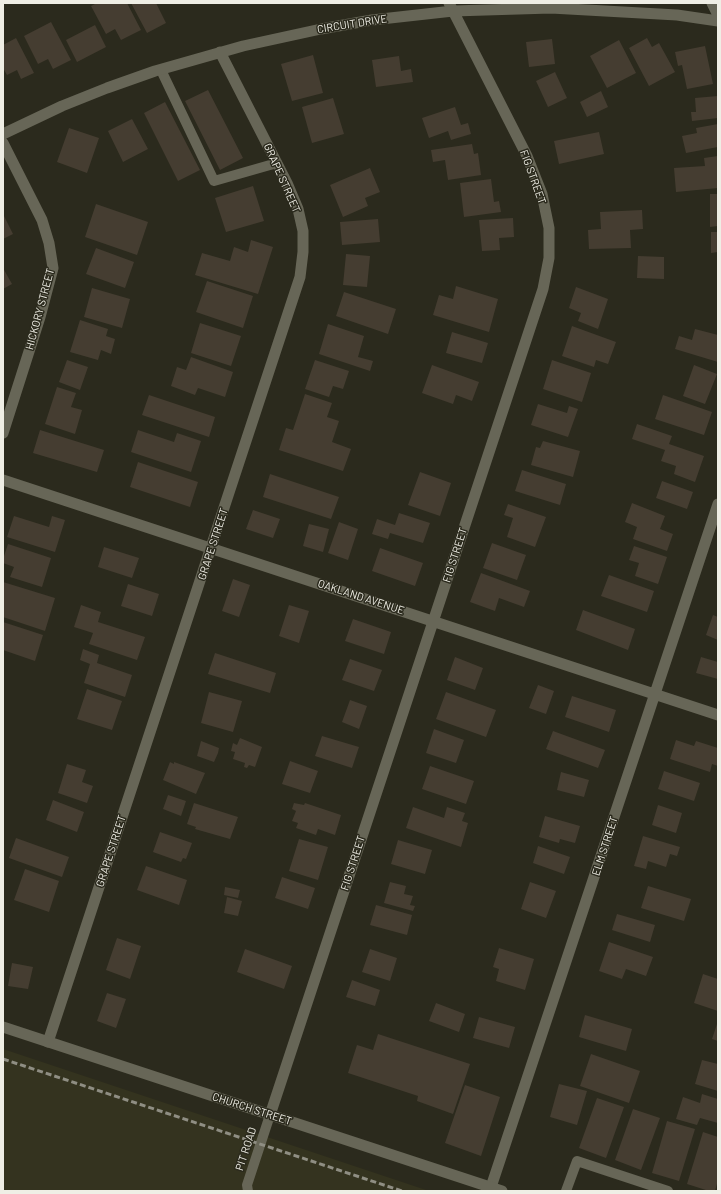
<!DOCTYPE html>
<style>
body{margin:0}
#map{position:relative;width:721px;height:1194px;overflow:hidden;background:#2b2a1d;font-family:Barlow,sans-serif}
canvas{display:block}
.frame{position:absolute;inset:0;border:4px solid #efeee5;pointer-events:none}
</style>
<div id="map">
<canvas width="721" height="1194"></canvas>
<div class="frame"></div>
</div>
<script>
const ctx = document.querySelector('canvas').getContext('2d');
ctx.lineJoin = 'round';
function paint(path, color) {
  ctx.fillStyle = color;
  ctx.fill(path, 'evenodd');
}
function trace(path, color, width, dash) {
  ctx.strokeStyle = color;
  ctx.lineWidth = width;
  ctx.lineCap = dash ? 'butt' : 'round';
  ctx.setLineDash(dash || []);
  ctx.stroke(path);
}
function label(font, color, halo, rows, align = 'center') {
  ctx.font = font + ' Barlow,sans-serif';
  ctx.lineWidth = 3;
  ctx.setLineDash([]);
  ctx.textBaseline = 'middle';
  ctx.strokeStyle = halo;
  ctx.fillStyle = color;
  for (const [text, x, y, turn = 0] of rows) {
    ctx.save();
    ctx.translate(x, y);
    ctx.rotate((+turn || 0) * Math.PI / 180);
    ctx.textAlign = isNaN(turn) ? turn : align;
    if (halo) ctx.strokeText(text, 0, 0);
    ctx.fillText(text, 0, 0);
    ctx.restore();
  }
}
paint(new Path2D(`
 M3 1049 429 1191H3Z`), '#34331f');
paint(new Path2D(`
 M97 3H127L141 30 121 40 115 29 106 34 91 6Z
 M131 3H156L166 23 147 33Z
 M51 22 71 60 53 69 48 59 38 64 24 36Z
 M95 25 106 47 77 62 66 40Z
 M16 38 34 73 21 79 17 70 7 75 3 68V45Z
 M647 38 652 47 659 43 675 72 649 86 629 48Z
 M552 39 555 64 529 67 526 42Z
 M619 40 636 73 607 88 590 56Z
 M705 46 713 84 687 89 682 65 678 66 675 52Z
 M313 55 323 93 292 101 281 64Z
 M399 56 401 71 411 69 413 82 376 87 372 60Z
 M555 72 567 98 548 107 536 81Z
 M208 90 243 158 220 170 185 101Z
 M601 91 608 107 587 117 580 102Z
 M718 96V118L692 121 691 112H696L695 98Z
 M333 98 344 134 312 143 302 107Z
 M165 102 200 170 178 181 144 113Z
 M455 107 461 125 468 123 471 134 451 140 448 131 429 138 422 118Z
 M132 119 148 149 123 162 108 131Z
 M718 124V147L686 153 682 136 697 133 696 128Z
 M69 128 99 138 87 173 57 162Z
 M599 132 604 154 559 164 554 141Z
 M472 144 474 154 478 153 481 175 448 180 445 160 433 162 431 150Z
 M718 156V188L676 192 674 168 705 166 704 158Z
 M370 168 380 192 365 198 368 206 343 217 330 185Z
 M491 179 494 202 499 201 501 212 464 217 460 183Z
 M253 186 264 221 226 232 215 198Z
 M710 194H718V226L710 227Z
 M96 204 148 222 137 255 85 237Z
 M642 210 643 229 630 230 631 248 589 249 588 230 601 229 600 212Z
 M3 214 13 234 3 239Z
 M513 218 514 237 499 238 500 250 482 251 479 220Z
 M378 219 380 242 342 245 340 222Z
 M711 232H718V252L711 253Z
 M251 240 273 247 258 294 195 275 202 253 230 261 234 247 248 252Z
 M96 248 134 262 125 288 86 274Z
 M346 254 370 256 367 287 343 285Z
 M638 256 664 257V279L637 278Z
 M3 268 12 284 3 289Z
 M207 281 253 296 243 328 196 312Z
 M456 286 498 299 489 332 433 315 439 295 453 299Z
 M576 287 608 299 598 329 578 321 581 313 569 308Z
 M92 288 130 299 122 328 84 317Z
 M344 292 396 309 388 334 336 316Z
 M80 320 108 329 106 336 115 339 111 354 101 350 98 360 70 352Z
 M200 323 241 336 231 366 191 353Z
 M328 324 364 336 358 357 373 361 370 371 319 354Z
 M572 326 616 342 608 364 596 360 594 367 562 356Z
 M695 329 718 335V362L675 349 679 336 692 340Z
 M452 332 488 343 482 363 446 353Z
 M191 357 233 372 225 397 198 388 195 395 171 386 177 367 186 370Z
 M67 360 88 367 80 390 59 382Z
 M315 360 349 371 343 389 333 386 329 397 305 389Z
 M552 360 591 373 582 402 543 389Z
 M432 365 479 382 472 401 456 395 453 404 422 393Z
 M694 365 717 374 705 404 683 396Z
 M57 387 76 393 71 407 82 410 75 434 45 424Z
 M305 394 332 403 327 417 339 421 332 442 351 449 343 471 279 450 286 428 293 430Z
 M149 395 215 417 209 437 142 415Z
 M663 395 712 412 704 435 655 419Z
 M538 404 567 413 569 406 578 409 568 437 531 425Z
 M637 424 672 436 669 444 704 456 695 482 674 474 676 466 661 461 665 450 632 439Z
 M40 430 104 450 97 472 33 453Z
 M138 430 174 442 177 433 201 441 191 472 131 452Z
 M543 441 580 451 573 477 531 465 536 447 540 448Z
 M138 462 198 482 190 507 130 487Z
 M522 470 566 484 560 505 515 491Z
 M420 472 451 483 440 516 408 505Z
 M270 474 339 497 331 519 263 497Z
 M662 481 693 492 687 509 656 498Z
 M632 503 665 516 660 529 673 534 667 551 633 539 637 527 625 522Z
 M508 504 546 517 535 547 507 537 513 518 504 515Z
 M253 510 280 519 273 538 246 529Z
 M399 513 430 523 423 543 390 533 388 539 372 534 377 519 395 525Z
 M14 516 49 527 52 516 65 520 55 552 7 537Z
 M339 522 358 529 348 560 328 553Z
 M309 524 329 529 323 552 303 546Z
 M492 543 526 555 517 580 483 568Z
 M8 544 51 558 42 587 10 577 14 567 3 563V559Z
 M634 546 667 557 658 584 635 576 639 563 629 560Z
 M104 547 139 558 132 578 98 567Z
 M380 548 423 563 415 586 372 571Z
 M481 573 530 591 524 607 499 598 495 611 470 602Z
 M609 575 654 591 647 612 601 596Z
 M233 579 250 585 239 617 222 611Z
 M3 582 55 598 45 631 3 617Z
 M128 584 159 594 152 616 121 606Z
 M81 605 101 612 98 622 145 637 137 660 89 644 93 633 74 627Z
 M289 605 309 611 299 643 279 636Z
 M583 610 635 629 628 650 576 630Z
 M713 615 718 617V640L706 635Z
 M353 619 391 632 384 654 345 641Z
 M3 622 43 635 35 661 3 650Z
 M83 649 99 655 97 663 132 675 125 697 84 683 90 664 80 660Z
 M215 653 276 673 270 693 208 674Z
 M455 657 483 668 475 690 447 680Z
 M701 657 718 662V679L696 673Z
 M350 659 382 670 374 691 342 680Z
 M538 685 554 691 546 714 529 708Z
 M87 689 122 701 112 730 77 719Z
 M209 692 242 701 233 732 201 723Z
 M446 692 496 710 486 737 436 719Z
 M572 696 616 710 609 732 565 717Z
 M350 700 367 706 359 729 342 722Z
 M434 729 464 740 456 763 426 753Z
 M553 731 605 750 598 768 546 749Z
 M322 736 359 747 352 768 315 756Z
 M240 738 262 747 255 767 249 765 247 768 244 767 245 763 233 759 235 752 231 751 233 743 237 745Z
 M676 740 694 746 696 741 718 748V766L712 764 710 772 670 759Z
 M201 741 219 748 218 753 214 762 197 756Z
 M290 761 318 771 310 793 282 784Z
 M170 762 174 764V762L205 773 196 794 163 780Z
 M67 764 86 770 82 782 93 786 87 803 58 793Z
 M430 766 474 781 466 804 422 789Z
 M664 771 700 783 694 801 658 789Z
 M561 772 589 780 584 797 557 790Z
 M168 795 186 801 181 816 163 809Z
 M53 800 84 812 77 832 46 820Z
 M194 803 238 817 230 839 195 829 196 827 187 824Z
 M294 803 304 805 305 803 341 815 335 835 318 829 316 835 296 828 298 823 292 821 296 811 292 809Z
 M658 805 682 813 676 833 652 825Z
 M413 807 444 818 447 807 465 813 462 821 468 823 461 847 406 828Z
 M545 816 580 826 575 843 560 839 559 843 539 837Z
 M160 832 192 843 186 859 183 858 181 862 153 852Z
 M643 836 680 847 677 856 670 854 666 867 648 861 646 869 634 866Z
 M16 838 69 857 62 877 9 858Z
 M299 839 328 847 318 880 289 871Z
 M398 840 432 850 425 874 391 864Z
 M538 846 570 857 564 874 533 863Z
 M146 866 187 880 179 905 137 890Z
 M25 869 59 881 49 912 14 900Z
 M282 877 315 888 308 909 275 898Z
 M390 882 406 886 404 894 413 896 410 905 415 906 413 911 384 903Z
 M530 882 556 891 546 918 521 909Z
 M648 886 691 899 684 921 641 908Z
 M225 887 240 890 238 898 224 895Z
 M227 897 242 901 238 916 224 913Z
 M376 905 412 915 407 935 370 925Z
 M617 914 655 925 650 942 612 930Z
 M117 938 141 946 130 979 106 970Z
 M609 942 653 957 646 976 626 969 622 979 599 971Z
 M499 948 534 959 525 990 496 981 499 969 493 967Z
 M245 949 292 966 284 989 237 972Z
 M370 949 397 958 390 981 362 972Z
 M12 963 33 967 28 989 8 986Z
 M703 974 718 979V1011L694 1003Z
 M352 980 380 990 375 1006 346 997Z
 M107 993 126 999 116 1028 97 1021Z
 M436 1003 465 1014 459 1032 429 1021Z
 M585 1015 632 1029 626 1051 579 1037Z
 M479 1017 515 1027 509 1048 473 1038Z
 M718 1021V1041L712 1039Z
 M378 1034 470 1064 453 1114 417 1101 418 1096 348 1073 357 1045 373 1050Z
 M591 1054 640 1071 629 1103 580 1086Z
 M702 1060 718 1064V1091L695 1084Z
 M559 1084 587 1091 577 1125 550 1117Z
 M465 1085 500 1097 481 1156 445 1143Z
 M702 1094 718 1099V1123L700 1118 697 1125 676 1119 683 1097 700 1103Z
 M597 1098 624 1107 606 1158 579 1148Z
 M633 1109 660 1118 641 1170 615 1160Z
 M667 1121 695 1129 679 1181 652 1173Z
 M703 1132 718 1137V1180L715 1191H709L687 1184Z`), '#453d31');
trace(new Path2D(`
 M161 70 214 181 277 163
 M248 1191 247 1185 270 1115
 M566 1191 577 1161 668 1191`), '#676657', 10);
trace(new Path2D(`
 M712 3 718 15
 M3 134 62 106 107 88 155 71 243 46 321 29 372 20 453 11 551 8 677 15 718 21
 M3 143 42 220 49 243 53 268 40 317 3 433
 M3 480 718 715
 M48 1042 300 277 303 252V231L298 209 287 183 220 52
 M270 1115 543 289 549 258V228L542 194 527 156 449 3
 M491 1187 718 504`), '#676657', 11);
trace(new Path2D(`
 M3 1027 502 1191`), '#676657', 11);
trace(new Path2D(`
 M3 1059 402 1191`), '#8f8e83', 3, [6, 3]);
label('11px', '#efeee5', '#2b2a1d', [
 ["CIRCUIT DRIVE",352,24,-9],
 ["FIG STREET",533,177,70],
 ["GRAPE STREET",282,178,66],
 ["HICKORY STREET",40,309,-75],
 ["GRAPE STREET",213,544,-72],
 ["FIG STREET",455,555,-72],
 ["OAKLAND AVENUE",361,597,18],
 ["ELM STREET",605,846,-72],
 ["GRAPE STREET",111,851,-72],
 ["FIG STREET",353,863,-72],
 ["CHURCH STREET",252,1109,18],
 ["PIT ROAD",246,1149,-72]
]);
</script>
